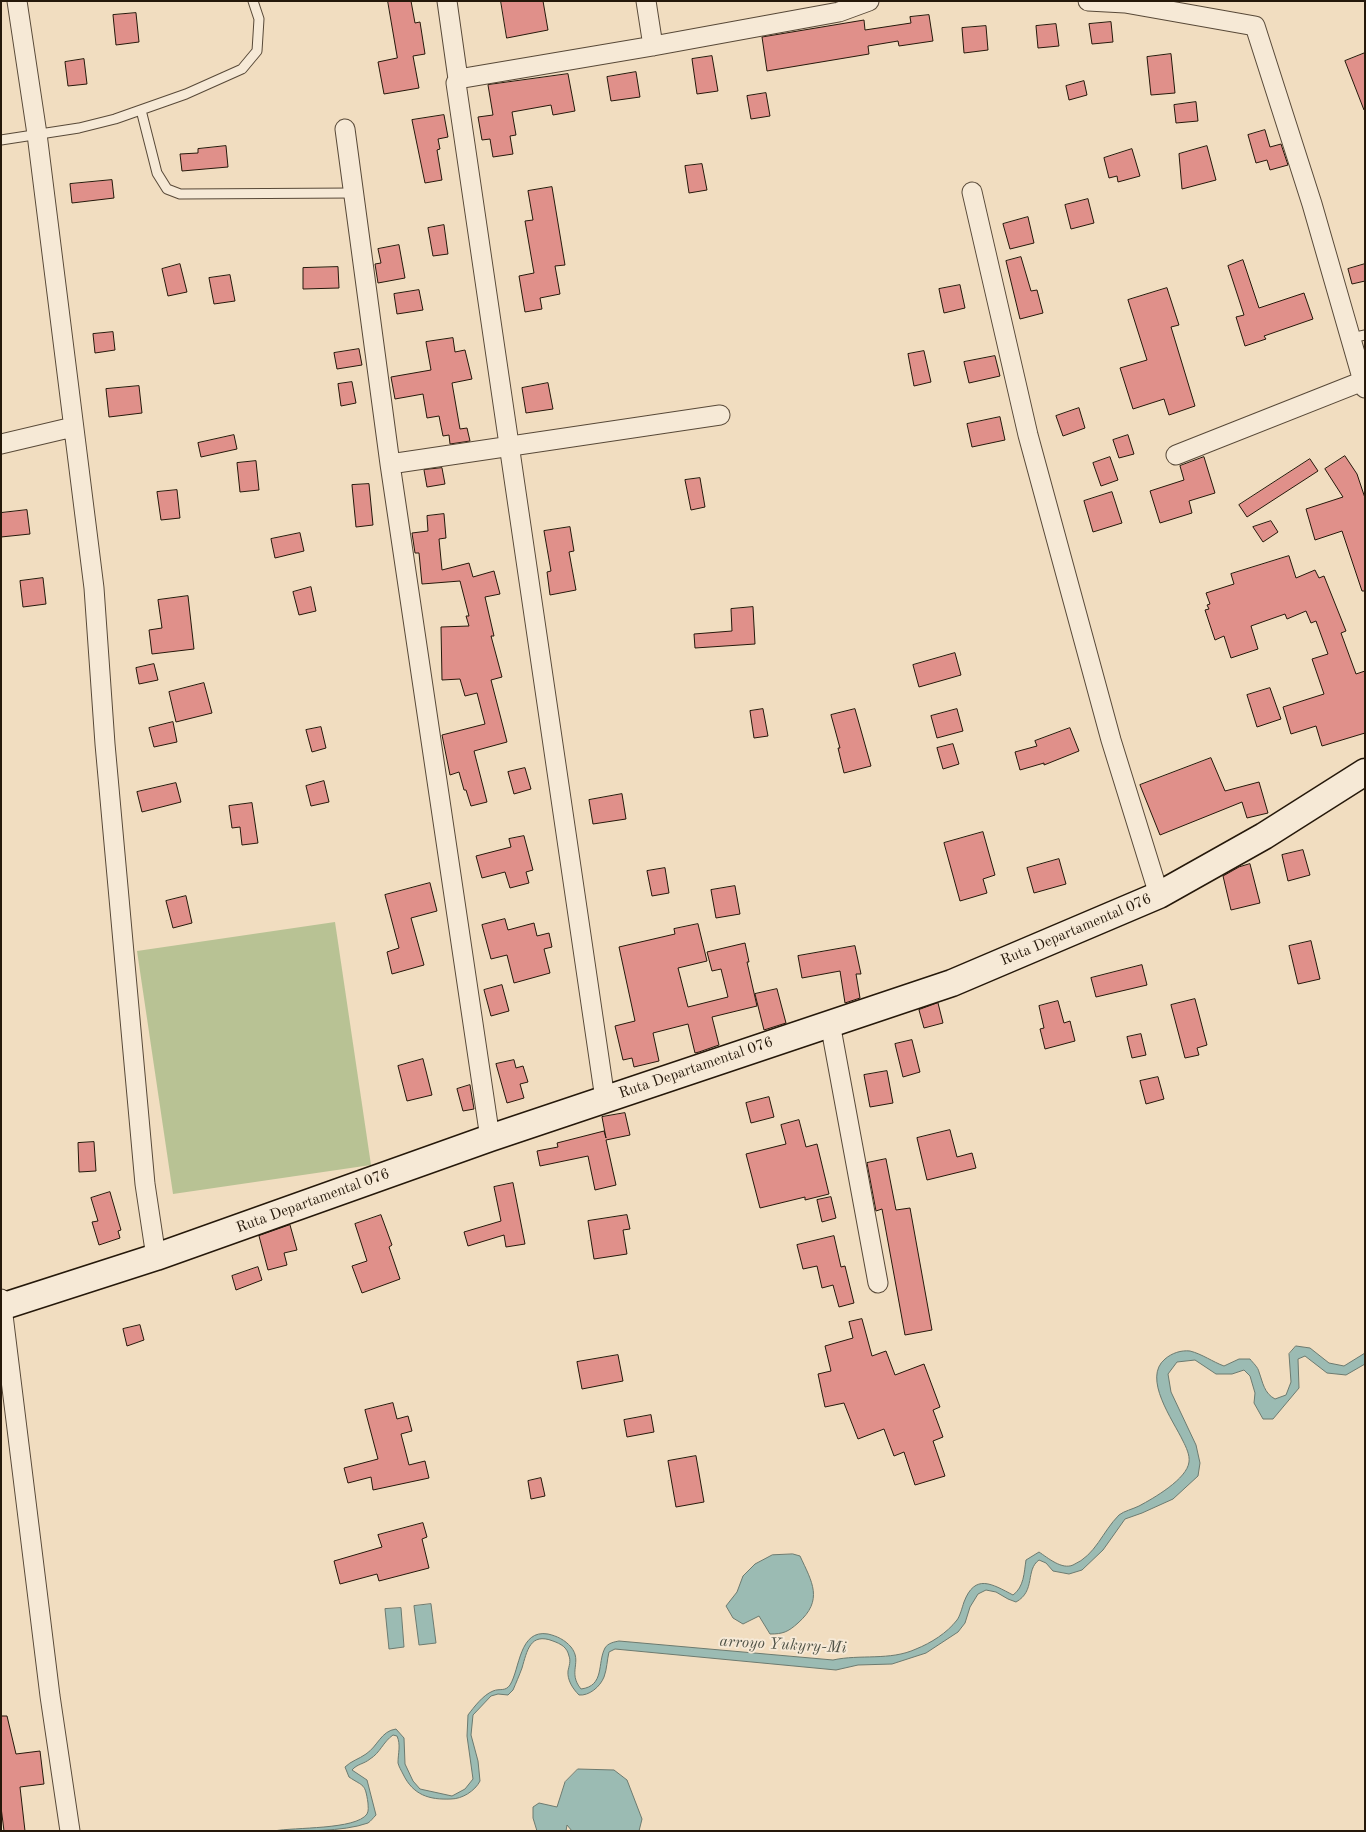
<!DOCTYPE html>
<style>
body{margin:0}
#map{position:relative;width:1366px;height:1832px;overflow:hidden;background:#f1ddc0;font-family:"Old Standard TT",serif}
canvas{display:block}
.frame{position:absolute;inset:0;border:2px solid #25180a;pointer-events:none}
</style>
<div id="map">
<canvas width="1366" height="1832"></canvas>
<div class="frame"></div>
</div>
<script>
const ctx = document.querySelector('canvas').getContext('2d');
ctx.lineJoin = 'round';
function paint(path, color) {
  ctx.fillStyle = color;
  ctx.fill(path, 'evenodd');
}
function trace(path, color, width, dash) {
  ctx.strokeStyle = color;
  ctx.lineWidth = width;
  ctx.lineCap = dash ? 'butt' : 'round';
  ctx.setLineDash(dash || []);
  ctx.stroke(path);
}
function label(font, color, halo, rows, align = 'center') {
  ctx.font = font + ' "Old Standard TT",serif';
  ctx.lineWidth = 4;
  ctx.setLineDash([]);
  ctx.textBaseline = 'middle';
  ctx.strokeStyle = halo;
  ctx.fillStyle = color;
  for (const [text, x, y, turn = 0] of rows) {
    ctx.save();
    ctx.translate(x, y);
    ctx.rotate((+turn || 0) * Math.PI / 180);
    ctx.textAlign = isNaN(turn) ? turn : align;
    if (halo) ctx.strokeText(text, 0, 0);
    ctx.fillText(text, 0, 0);
    ctx.restore();
  }
}
paint(new Path2D(`
 M335 922 371 1165 173 1194 137 951Z`), '#b8c294');
const water = new Path2D(`
 M1296 1346 1310 1348 1329 1363 1344 1366 1365 1353V1364L1346 1375 1327 1373 1305 1356 1298 1359 1299 1388 1273 1419H1263L1254 1403 1255 1393 1250 1376 1244 1370 1232 1374H1216L1195 1360 1177 1362 1168 1374 1171 1392 1196 1445 1200 1463 1198 1476 1173 1499 1142 1513 1125 1519 1103 1550 1082 1570 1069 1574 1053 1571 1046 1563 1039 1560C1025 1570 1036 1591 1016 1602L1008 1599 996 1592 986 1590 978 1594 970 1607 965 1623 958 1632 926 1653 892 1664 858 1665 836 1670 615 1649 609 1652C607 1660 607 1669 604 1677 600 1687 589 1696 579 1695 573 1689 567 1680 568 1671 569 1666 571 1661 569 1656 567 1647 561 1644 553 1641 530 1632 527 1651 522 1668 519 1676 516 1683 513 1690L508 1695 498 1694 491 1696 473 1715 471 1735 478 1761 480 1781C475 1791 462 1799 451 1799 429 1800 413 1795 403 1774 401 1770 399 1767 398 1763 398 1753 401 1745 397 1736L393 1735C383 1742 380 1753 370 1759 364 1764 357 1764 352 1770L367 1780 376 1815C373 1818 371 1821 368 1823 343 1832 301 1831 274 1831 294 1827 356 1830 367 1814 369 1810 368 1807 368 1803 365 1783 364 1787 349 1777L345 1767C351 1761 359 1759 366 1754 378 1746 381 1731 396 1729L404 1738 405 1764 413 1781 420 1789 452 1796 465 1789 473 1779 467 1736 468 1715C474 1707 483 1695 493 1691 500 1688 505 1692 510 1685 520 1669 519 1629 548 1634 557 1636 565 1640 571 1647 583 1662 567 1672 581 1689 605 1686 597 1663 605 1648 608 1643 614 1642 619 1641L833 1660C860 1654 890 1661 916 1649 931 1643 947 1633 957 1620 960 1616 962 1608 964 1602 975 1573 992 1584 1013 1595 1024 1587 1024 1573 1026 1560L1039 1552C1048 1558 1062 1570 1073 1565 1096 1555 1102 1532 1119 1515 1124 1511 1133 1509 1139 1506 1154 1498 1187 1479 1189 1462 1190 1455 1186 1447 1183 1441 1173 1420 1142 1378 1165 1359 1172 1353 1181 1350 1190 1351 1202 1354 1213 1362 1224 1366L1239 1359H1250C1253 1363 1258 1367 1259 1372 1263 1383 1264 1393 1275 1399L1286 1395 1291 1382 1289 1354Z
 M793 1554 800 1556C812 1582 824 1600 798 1623 788 1632 783 1634 770 1634L759 1616 743 1624 733 1618 726 1606 737 1592 743 1576 755 1564 772 1555Z
 M431 1604 436 1643 419 1645 414 1606Z
 M401 1608 404 1647 389 1649 385 1609Z
 M578 1769 614 1770 627 1780 642 1819 639 1831H572L567 1825 566 1831H537L533 1818V1807L539 1803 557 1807 565 1782Z`);
paint(water, '#9bbbb3');
trace(water, '#6c7a6f', 1);
const building = new Path2D(`
 M388 1H411L415 23 420 22 425 54 413 56 419 88 384 94 378 62 397 58Z
 M501 1H543L548 30 507 38Z
 M136 13 139 42 116 45 113 15Z
 M929 15 933 41 899 46 898 41 868 46 869 54 767 71 762 37 864 20 865 30 911 23 910 17Z
 M1111 22 1113 42 1092 44 1089 24Z
 M1056 24 1059 46 1038 48 1036 26Z
 M986 26 988 50 964 53 962 28Z
 M1365 53V110H1364L1345 61Z
 M1171 54 1175 93 1151 95 1147 57Z
 M712 56 718 91 697 94 692 59Z
 M84 59 87 84 68 86 65 62Z
 M636 72 640 97 611 101 607 77Z
 M568 74 575 111 553 115 551 105 512 112 516 135 510 136 513 154 493 157 490 139 482 140 478 117 493 115 488 85Z
 M1084 81 1087 95 1069 100 1066 86Z
 M766 93 770 116 751 119 747 96Z
 M1196 102 1198 121 1176 123 1174 105Z
 M444 115 448 137 438 139 440 149 437 150 442 180 425 183 412 120Z
 M1265 130 1270 147 1281 144 1288 165 1270 170 1267 160 1256 163 1248 135Z
 M226 146 228 167 182 171 180 154 198 153V149Z
 M1207 146 1216 180 1182 189 1179 154Z
 M1132 149 1140 176 1118 182 1117 176 1109 178 1104 158Z
 M702 164 707 190 689 193 685 166Z
 M112 180 114 198 72 203 70 184Z
 M552 187 565 265 555 266 560 294 540 298 542 309 525 312 519 276 534 273 525 221 533 220 528 191Z
 M1088 199 1094 223 1071 229 1065 205Z
 M1028 217 1034 243 1010 249 1003 224Z
 M444 225 448 254 433 256 428 228Z
 M399 245 405 278 378 283 375 264 381 263 378 249Z
 M1021 257 1031 291 1037 290 1043 313 1020 319 1006 261Z
 M1243 260 1259 308 1304 293 1313 319 1264 336 1266 339 1245 346 1236 317 1244 315 1228 266Z
 M180 264 187 292 168 296 162 269Z
 M1365 264V281L1352 284 1348 269Z
 M338 267 339 288 303 289V268Z
 M230 275 235 301 214 304 209 278Z
 M960 285 965 308 944 313 939 289Z
 M1167 288 1179 325 1171 327 1195 406 1169 415 1164 399 1133 409 1120 368 1147 360 1128 300Z
 M419 290 423 310 397 314 394 294Z
 M113 332 115 350 95 353 93 334Z
 M453 338 455 352 465 350 472 379 452 383 460 429 467 428 470 441 450 444 449 435 443 436 439 416 427 418 423 394 395 399 391 377 431 370 426 342Z
 M359 349 362 365 337 369 334 353Z
 M924 351 931 382 914 386 908 354Z
 M995 356 1000 376 969 383 964 362Z
 M352 382 356 403 341 406 338 384Z
 M548 383 553 409 526 413 522 388Z
 M139 386 142 413 109 417 106 389Z
 M1079 408 1085 428 1063 436 1056 416Z
 M1000 417 1005 440 972 447 967 424Z
 M234 435 237 449 201 457 198 443Z
 M1128 435 1134 454 1119 458 1113 440Z
 M1345 456 1357 474 1365 498V591H1362L1342 531 1315 540 1306 509 1343 497 1325 469Z
 M1110 457 1118 480 1101 486 1093 463Z
 M1204 457 1215 493 1189 501 1192 513 1160 523 1150 491 1184 480 1180 466Z
 M1310 459 1318 471 1247 517 1239 505Z
 M256 461 259 490 240 492 237 463Z
 M442 468 445 484 427 487 424 470Z
 M700 478 705 507 691 510 685 480Z
 M369 484 373 525 356 527 352 485Z
 M177 490 180 518 161 520 157 492Z
 M1112 492 1122 523 1093 532 1084 501Z
 M27 510 30 534 1 537V513Z
 M444 514 446 538 439 539 442 570 469 563 473 577 494 571 500 594 485 597 494 636H491L502 677 491 680 507 742 474 751 487 802 471 806 466 790H464L459 772 450 775 442 735 485 724 477 693 465 696 460 679 442 680 441 627 469 626 466 616H469L460 581 422 584 419 553H415L412 533 428 531 427 516Z
 M1271 521 1278 532 1263 542 1253 527Z
 M570 527 574 551 569 552 576 590 550 595 547 572 551 571 544 531Z
 M300 533 304 551 275 558 271 539Z
 M1289 556 1296 578 1315 570 1319 578 1324 576 1346 631 1341 633 1356 674 1365 671V733L1322 746 1316 726 1291 734 1283 707 1324 694 1312 659 1328 654 1316 621 1311 623 1306 611 1287 619 1285 614 1251 626 1258 649 1231 658 1224 636 1215 640 1205 610 1209 609 1207 605 1210 604 1206 593 1234 584 1231 574Z
 M43 578 46 604 23 607 20 581Z
 M311 587 316 611 299 615 293 592Z
 M188 596 194 649 152 654 149 630 162 628 158 600Z
 M753 607 755 644 695 648 694 634 732 631 731 609Z
 M955 653 961 675 919 687 913 665Z
 M154 664 158 680 139 684 136 668Z
 M204 683 212 713 176 722 169 692Z
 M1270 688 1281 719 1257 727 1247 695Z
 M763 709 768 736 754 738 750 711Z
 M855 709 871 766 844 773 838 748H840L831 715Z
 M957 709 963 731 937 738 931 716Z
 M173 722 177 742 154 747 149 728Z
 M321 727 326 748 312 752 306 730Z
 M1070 728 1079 751 1044 765V763L1020 770 1015 752 1037 746 1035 741Z
 M953 744 959 764 943 769 937 748Z
 M1211 758 1225 791 1259 782 1268 813 1247 818 1242 802 1160 835 1140 785Z
 M525 768 531 789 514 794 508 772Z
 M324 781 329 802 311 806 306 786Z
 M176 783 181 802 142 812 137 792Z
 M622 794 626 819 593 824 589 800Z
 M252 803 258 843 242 845 240 827 232 828 229 806Z
 M983 832 995 875 983 879 987 893 960 901 944 843Z
 M524 836 533 870 526 872 529 883 510 888 505 872 482 878 476 856 511 847 509 839Z
 M1303 850 1310 875 1288 881 1282 855Z
 M1059 859 1066 884 1034 893 1027 868Z
 M1250 864 1260 903 1231 910 1223 876 1239 867Z
 M665 868 669 893 652 896 647 871Z
 M430 883 437 911 411 918 424 965 392 974 387 952 399 948 385 895Z
 M735 886 740 914 716 918 711 890Z
 M186 896 192 923 173 928 166 901Z
 M505 919 508 930 534 923 537 936 549 933 552 947 544 949 550 973 514 983 507 955 491 959 482 925Z
 M698 924 707 961 678 968 688 1007 728 997 721 969 712 971 707 952 745 943 749 962H747L757 1006 712 1017 719 1045 699 1052 695 1053 688 1024 653 1033 659 1061 634 1067 632 1058 623 1060 615 1026 635 1021 619 947 675 934 674 929Z
 M1311 941 1320 979 1298 984 1289 946Z
 M855 946 861 974H856L860 998 845 1003 840 971 802 978 798 956Z
 M1142 965 1147 985 1096 997 1091 978Z
 M502 985 509 1011 491 1016 484 990Z
 M777 989 786 1023 764 1030 755 994Z
 M1195 999 1207 1045 1197 1048 1199 1055 1185 1058 1171 1005Z
 M1058 1001 1064 1023 1070 1021 1075 1041 1045 1049 1040 1029 1044 1028 1039 1006Z
 M938 1003 943 1023 924 1028 919 1010Z
 M1141 1034 1146 1055 1132 1058 1127 1037Z
 M912 1040 920 1072 903 1077 895 1044Z
 M423 1059 432 1095 407 1101 398 1066Z
 M514 1060 516 1068 523 1066 528 1082 520 1084 524 1098 507 1103 496 1064Z
 M887 1071 893 1103 870 1107 864 1075Z
 M1158 1077 1164 1099 1146 1104 1140 1081Z
 M470 1085 474 1109 463 1111 457 1089Z
 M769 1097 774 1117 751 1123 746 1103Z
 M625 1113 630 1135 606 1140 616 1185 595 1190 588 1156 540 1166 537 1151 558 1147 557 1143 604 1131 606 1138 602 1117Z
 M799 1120 806 1147 817 1144 829 1194 805 1200V1197L760 1208 746 1154 786 1144 781 1125Z
 M950 1130 957 1157 972 1153 976 1168 927 1180 917 1138Z
 M94 1142 96 1171 79 1172 78 1143Z
 M886 1159 896 1210 910 1208 932 1330 905 1335 882 1209 876 1211 867 1163Z
 M513 1183 525 1244 506 1247 504 1235 468 1246 464 1232 501 1221 494 1187Z
 M110 1192 121 1230 118 1231 120 1238 99 1245 92 1222 98 1221 91 1198Z
 M831 1197 836 1218 822 1222 817 1200Z
 M381 1215 392 1245 389 1247 400 1279 362 1293 352 1266 367 1261 355 1224Z
 M627 1215 630 1229 623 1230 627 1254 594 1259 588 1221Z
 M290 1225 297 1250 284 1253 287 1265 268 1270 259 1236Z
 M834 1236 841 1267 845 1266 854 1303 839 1307 833 1285 822 1288 817 1266 803 1269 797 1245Z
 M258 1267 262 1280 236 1290 232 1276Z
 M862 1319 872 1356 886 1351 895 1375 924 1364 940 1407 933 1410 943 1437 933 1441 945 1476 915 1485 904 1452 894 1456 884 1429 858 1439 844 1403 825 1407 818 1374 831 1371 825 1346 853 1338 849 1322Z
 M140 1325 144 1340 127 1346 123 1329Z
 M618 1355 623 1381 582 1389 577 1362Z
 M393 1403 397 1419 408 1416 412 1431 401 1434 409 1465 425 1461 429 1478 373 1490 371 1477 348 1483 344 1468 378 1459 365 1410Z
 M651 1415 654 1432 627 1437 624 1420Z
 M696 1456 704 1502 676 1507 668 1461Z
 M541 1478 545 1496 531 1499 528 1481Z
 M423 1523 427 1537 422 1539 429 1568 379 1581 377 1574 340 1584 334 1561 382 1547 378 1535Z
 M1 1716H7L16 1754 40 1751 44 1784 20 1787 25 1831H4L1 1807Z`);
paint(building, '#e0908a');
trace(building, '#25180a', 1);
const lane = new Path2D(`
 M141 110 157 173 167 189 180 194 353 193
 M1 140 79 128 115 119 186 94 242 69 257 51 259 19 253 1
 M1351 338 1365 335`);
const street = new Path2D(`
 M17 1 37 134 94 588 105 744 145 1184 156 1257
 M447 1 458 79 456 83 605 1099
 M646 1 653 46
 M1088 1 1125 3 1255 26 1312 204 1363 381
 M458 79 653 46 839 12 869 1
 M345 129 390 464 490 1138
 M972 192 1028 435 1111 740 1159 895
 M1 444 73 427
 M1176 455 1363 381 1365 388
 M390 464 720 415
 M830 1023 878 1283
 M1 1299 50 1696 70 1831`);
const secondary = new Path2D(`
 M1 1307 156 1257 490 1138 952 983 1159 895 1264 836 1365 772`);
trace(lane, '#584938', 11);
trace(street, '#584938', 21);
trace(secondary, '#25180a', 29);
trace(lane, '#f6e9d6', 9);
trace(street, '#f6e9d6', 19);
trace(secondary, '#f6e9d6', 26);
label('15px', '#25180a', '#f6e9d6', [
 ["Ruta Departamental 076",1076,930,-23],
 ["Ruta Departamental 076",696,1068,-19],
 ["Ruta Departamental 076",313,1201,-20]
]);
label('italic 16px', '#4e5145', '#f6e9d6', [
 ["arroyo Yukyry-Mi",783,1645,3]
]);
</script>
